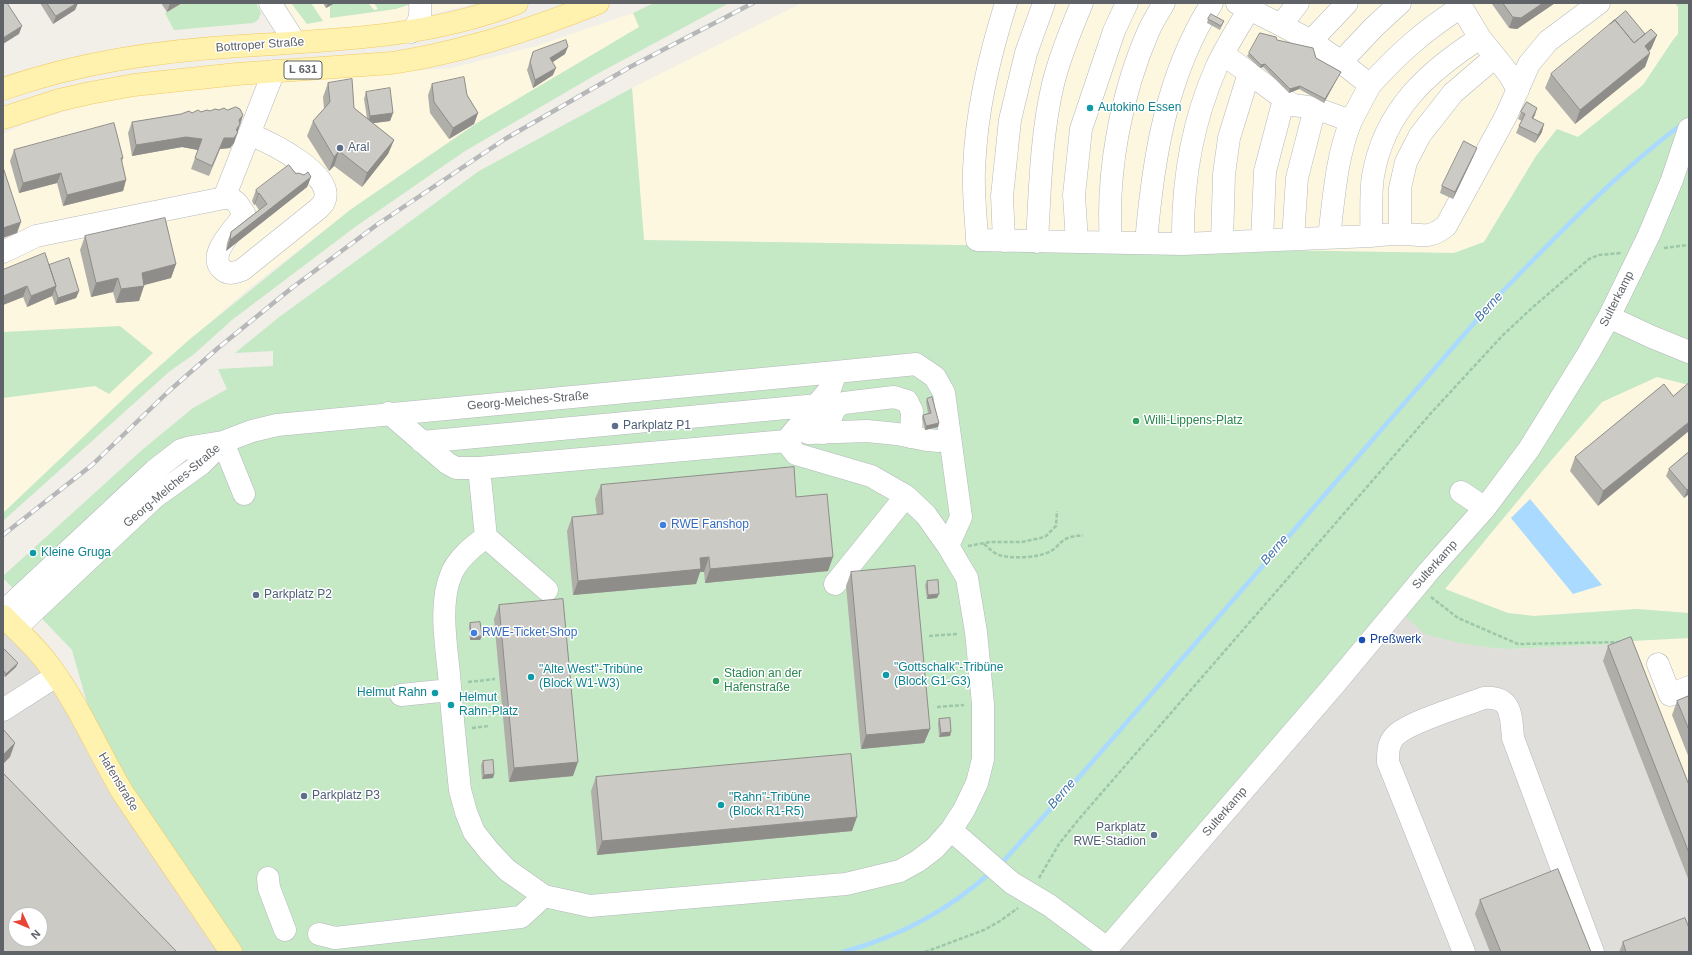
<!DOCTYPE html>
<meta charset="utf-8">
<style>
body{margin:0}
#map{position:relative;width:1692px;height:955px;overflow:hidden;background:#f1efe8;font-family:Arial,sans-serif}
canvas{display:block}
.frame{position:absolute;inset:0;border:4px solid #5f6368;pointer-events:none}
.north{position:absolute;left:8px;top:907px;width:40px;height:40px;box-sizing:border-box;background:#fff;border:1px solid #bfc1c3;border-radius:50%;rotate:134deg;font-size:11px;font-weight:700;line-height:16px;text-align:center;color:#5f6368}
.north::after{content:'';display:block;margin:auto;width:14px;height:18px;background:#ea4335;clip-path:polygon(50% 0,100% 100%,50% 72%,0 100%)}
</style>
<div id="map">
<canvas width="1692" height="955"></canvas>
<div class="frame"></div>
<div class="north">N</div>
</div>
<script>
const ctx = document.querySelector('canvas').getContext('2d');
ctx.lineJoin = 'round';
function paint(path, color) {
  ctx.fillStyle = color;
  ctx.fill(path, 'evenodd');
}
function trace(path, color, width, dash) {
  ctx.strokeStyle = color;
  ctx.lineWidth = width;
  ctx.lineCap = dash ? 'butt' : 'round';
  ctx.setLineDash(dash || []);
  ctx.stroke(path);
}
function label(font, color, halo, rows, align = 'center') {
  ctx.font = font + ' Arial,sans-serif';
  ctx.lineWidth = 3;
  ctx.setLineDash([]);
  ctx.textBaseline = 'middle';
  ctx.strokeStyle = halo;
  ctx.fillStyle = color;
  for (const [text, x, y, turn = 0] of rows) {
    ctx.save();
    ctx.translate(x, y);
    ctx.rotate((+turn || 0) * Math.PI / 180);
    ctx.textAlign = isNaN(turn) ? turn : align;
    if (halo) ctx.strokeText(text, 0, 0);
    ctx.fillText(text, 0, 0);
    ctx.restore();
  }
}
paint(new Path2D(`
 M285 3H477L378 27 304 35Z
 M802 3H1675L1678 7 1679 34 1673 40 1643 85 1578 137 1557 129 1536 156 1484 242 1454 253 644 240 632 88Z
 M633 13 640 27 477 123 404 172 350 210 248 289 136 387 3 513V134L23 125 78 107 158 88 452 68 536 46Z
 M1657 377 1689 385V613L1637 609 1534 616 1508 613 1445 589 1549 463 1602 402Z
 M1689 638V789L1631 641Z`), '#fef7e0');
paint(new Path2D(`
 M1398 610 1493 648 1508 649 1620 644 1689 802V952H1106Z
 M3 620 29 646 228 952H3ZM16 915H40V939H16Z`), '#e0deda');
paint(new Path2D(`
 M182 3H256L261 13 258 20 253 23 174 30 165 13Z
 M291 3H311L323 21 307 24Z
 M335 3H368L374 10 378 9 374 3H414L396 9 330 18V6Z
 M654 3H729L597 74 465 151 355 227 232 320 193 355 170 371 3 521V513L136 387 190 339 350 210 477 123 639 27 633 13Z
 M1675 3H1689V124L1671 179 1528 447 1103 952H233L98 742 72 650 3 578V576L142 450 193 408 227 389 218 369 273 366V351L235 353 278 318 479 171 632 88 644 240 1454 253 1484 242 1536 156 1557 129 1578 137 1643 85 1673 40 1678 34V7Z
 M1689 162V347L1613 315Z
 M1610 319 1689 354V385L1657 377 1602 402 1549 463 1445 589 1508 613 1534 616 1637 609 1689 613V638L1631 641 1620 644 1508 649 1494 648 1459 643 1425 634 1398 610 1425 577Z
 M120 326 153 353 109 394 95 386 3 398V332Z`), '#c5e8c5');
paint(new Path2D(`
 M1530 499 1602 585 1573 594 1511 518Z`), '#aadaff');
trace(new Path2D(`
 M1000 865 1080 776 1496 298C1556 237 1614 175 1682 124
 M843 952C898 937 949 910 991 872`), '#aadaff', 4.5);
const minor = new Path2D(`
 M270 3 295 42
 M1006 3C989 58 976 112 974 170 973 193 976 217 977 240L1183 244 1371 236C1380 235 1390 234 1399 234 1421 233 1427 241 1446 226L1506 116 1529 64 1548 41 1599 3
 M1254 3 1249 9 1281 25
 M1298 3 1281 25 1311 41 1347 3
 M1459 3 1480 38 1509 74 1518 90
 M411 32C420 22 421 16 420 3
 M1311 41 1341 62 1374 27 1400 3
 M1341 62 1370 85 1351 121
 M1249 73 1284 99 1265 171 1262 240
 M1370 85C1399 53 1425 30 1461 7
 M1284 99 1293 105 1315 108 1297 178 1293 239
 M1315 108 1351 121C1336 158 1334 198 1329 237
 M225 194 237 203 244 213 242 218C234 229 207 255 222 269 228 275 234 273 242 270L318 209C320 207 323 204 324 202 337 174 267 141 249 134
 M1400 234V188L1406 162 1420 135 1453 93 1495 57
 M1649 235 1672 180 1689 129
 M1371 236C1372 217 1370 195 1373 176 1384 111 1427 72 1480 38
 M1004 241 1002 196 1010 120 1026 53 1044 3
 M1037 242C1040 189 1041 135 1053 84 1060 56 1071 29 1082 3
 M1077 242 1074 195 1081 129 1114 31 1127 3
 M1111 242C1106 174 1121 93 1149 30 1153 21 1159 12 1164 3
 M1222 242 1224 174 1229 138 1249 73 1223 54
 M1146 243C1153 159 1166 75 1212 3
 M1183 244C1182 184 1192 123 1216 68 1225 48 1238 28 1249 9L1237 3
 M3 252 36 236 224 198 274 71
 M1609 317 1652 337 1689 352
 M836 372 916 364 935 377 944 393 961 517 948 546
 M389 413 447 463 456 468H479L786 441
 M797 429 809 433 867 431 897 434 927 440 939 441 950 438
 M823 433 836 407 844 403 894 397 907 401 912 411 911 437
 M223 442 244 494
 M422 442 818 405
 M479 468 486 537C472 547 457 559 451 575 439 603 446 644 449 674 452 713 456 751 460 790L466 812 474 832 489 851 507 870 544 896 590 906 846 884 900 871 918 861 935 848 951 830 964 810 977 783 983 759V704L976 632 967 578 948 546 926 515 906 496 871 476 796 454 786 441
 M1461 492 1485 508
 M486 537 547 590
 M835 584 906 496
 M3 612 155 470 181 450 191 447 223 442 252 431 277 425 836 372 830 389 786 441
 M16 628 155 497 201 464 223 442
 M1658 664 1670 695 1689 687
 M401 695 450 690
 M3 710 56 676
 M951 830 1012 883 1049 905 1107 948
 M268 878 269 888 285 930
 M319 934 335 938 521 917 544 896
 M1104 952 1334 685 1429 571 1485 508 1529 449 1588 354 1609 317 1632 270
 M1464 952 1388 762C1388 752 1388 743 1395 736 1408 722 1463 706 1484 698 1512 696 1511 715 1513 738L1593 952`);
const major = new Path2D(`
 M3 89C80 62 159 51 240 46 334 40 428 38 517 3
 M3 118 59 100 90 93 134 85 237 74 392 63C463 52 531 30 598 3
 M3 616C19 632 36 647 49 665 79 705 98 751 123 793L231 952`);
trace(minor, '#b5b8bc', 23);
trace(major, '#f2c960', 23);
trace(new Path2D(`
 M1664 248 1689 245
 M984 544C989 548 993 553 999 555 1013 559 1038 558 1051 551 1057 548 1061 540 1068 538 1072 536 1078 536 1083 535
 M968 546 990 542H1022L1045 537 1056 526 1057 511
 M1431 597 1458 618 1518 644 1623 642
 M929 636 957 634
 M468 682 495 679
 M937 707 964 705
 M472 728 489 726
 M1039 878 1059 844 1079 819 1432 412 1502 336 1533 307 1589 259 1599 255 1621 253
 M925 952 984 930 1000 921 1018 908`), '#9cc7a9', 2.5, [4, 2]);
trace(minor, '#fff', 22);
trace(major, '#fff2af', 22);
const rail = new Path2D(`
 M3 535 92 465 169 391 218 348 293 287 378 224 505 139 630 67 753 3`);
trace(rail, '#b6b7b8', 4.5);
trace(rail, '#fff', 3, [9]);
const minorBridge = new Path2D(`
 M1632 270 1649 235`);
trace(minorBridge, '#b5b8bc', 23, []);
trace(minorBridge, '#fff', 22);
paint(new Path2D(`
 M40 3H78L75 10 53 24Z
 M161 3H182L167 12Z
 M323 3H335L326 8Z
 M1493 3H1555L1517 29 1509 28 1492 4Z
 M1208 19 1224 21 1220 30 1207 23Z
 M1645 34 1657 35 1651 49 1649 51 1650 53 1645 67 1575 124 1545 88 1551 74Z
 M1277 40 1316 58 1341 72 1339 75 1324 103 1299 89 1289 93 1263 67 1260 68 1247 56 1249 53Z
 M533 52 565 54 552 62 553 75 533 88 527 70Z
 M328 83 354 108 367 118 364 99 366 92 393 113 390 121 373 123 394 140 388 154 362 187 334 166 329 171 307 136 313 121 324 109 323 97Z
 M432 84 467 95 478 113 474 124 449 139 430 113 428 95Z
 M219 110H227L243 115 234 143 230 148 220 149 209 176 191 169 198 150 182 147 132 156 128 133 132 122 192 113Z
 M1521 112 1535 115 1533 118 1542 132 1535 143 1516 133 1519 126 1522 121 1518 119Z
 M14 150 123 158 122 162 126 180 123 191 63 206 57 183 19 193 10 161Z
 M1474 155 1453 199 1440 193 1442 186Z
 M296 174 311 177 307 187 226 251 227 243 231 232 259 210 255 204 254 205 252 201 256 190Z
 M85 236 176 264 171 278 144 285 139 301 116 303 113 292 91 297 80 250Z
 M49 265 79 291 76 298 55 305 52 296 27 307 23 297 3 305V270Z
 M1673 396 1598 506 1570 471 1575 457Z
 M927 399 939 423 938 427 925 430 922 418 923 415 928 413 926 402Z
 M1689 452V494L1684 498 1666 476 1669 469Z
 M601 485 796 497 828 571 705 583 704 572H700L696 584 573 595 567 531 572 517 597 515 595 499Z
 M851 572 930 729 924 743 861 749 846 586Z
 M927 581 937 598 927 599 925 585Z
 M499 605 573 776 509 782 494 619Z
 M470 623 482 636 480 640H470L469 627Z
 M1608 646 1689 785V881L1603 661Z
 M3 648 16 667 5 677 3 675Z
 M1689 696V758L1672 715 1677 701Z
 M939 719 951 732 950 736 939 737 938 723Z
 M483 761 494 774 493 778 482 779 481 765Z
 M596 777 852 831 597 855 591 791Z
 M1480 900 1591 952H1490L1475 914Z
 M1623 942 1689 952H1619Z`), '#afaea9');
paint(new Path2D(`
 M78 3 75 10 53 24 56 16Z
 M170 3H182L167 12Z
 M328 3H335L326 8Z
 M1543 3H1555L1517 29 1509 28 1513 17Z
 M22 26 19 34 3 44V38Z
 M1657 35 1651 49 1639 60 1645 46Z
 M568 47 565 54 547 66 550 58Z
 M1650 53 1645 67 1575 124 1580 110Z
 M1265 64 1263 67 1260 68 1261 65Z
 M556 68 553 75 533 88 535 80Z
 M1341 72 1339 75 1324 103 1325 99Z
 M1300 86 1299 89 1289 93 1290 89Z
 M1537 108 1535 115 1529 125 1532 118Z
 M393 113 390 121 367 124 370 116Z
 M478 113 474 124 449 139 453 128Z
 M243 115 234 143 230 148 220 149 209 176 224 138Z
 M1544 124 1542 132 1535 143 1538 135Z
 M186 137 202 139 198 150 182 147 132 156 136 145Z
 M394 140 388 154 362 187 367 173Z
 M1477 148 1474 155 1453 199 1455 192Z
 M339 151 334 166 329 171 334 157Z
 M61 173 57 183 19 193 23 183Z
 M311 177 307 187 226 251 230 240Z
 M126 180 123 191 63 206 67 195Z
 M259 193 255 204 254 205 258 194Z
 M21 222 17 233 3 238V228Z
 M176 264 171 278 137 287 142 273Z
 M118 278 113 292 91 297 96 283Z
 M27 286 23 297 3 305V296Z
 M56 286 52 296 27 307 31 296Z
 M144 286 139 301 116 303 121 289Z
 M79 291 76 298 55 305 58 298Z
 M1689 422V431L1598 506 1603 491Z
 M939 423 938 427 925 430 926 426Z
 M1689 488V494L1684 498 1687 490Z
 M709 557 704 572H700L696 584 573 595 578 581 700 558Z
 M833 557 828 571 705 583 710 569Z
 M939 594 937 598 927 599 928 595Z
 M482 636 480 640H470L471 637Z
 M18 663 16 667 5 677 6 674Z
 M930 729 924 743 861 749 866 735Z
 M951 732 950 736 939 737 941 733Z
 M15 743 10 757 3 764V755Z
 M578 762 573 776 509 782 514 768Z
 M494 774 493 778 482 779 484 775Z
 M857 817 852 831 597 855 602 841Z`), '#8f8d8a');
const building = new Path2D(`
 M3 3H7L22 26 3 38Z
 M47 3H77L56 16Z
 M1503 3H1543L1521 18 1513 17Z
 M1626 11 1645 34 1634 43 1615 20 1610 24Z
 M1211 14 1224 21 1221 26 1208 19Z
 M1615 20 1634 43 1651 29 1657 35 1645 46 1650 53 1580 110 1551 74Z
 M1260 33 1276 37 1277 40 1313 48 1316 58 1341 72 1325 99 1300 86 1290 89 1265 64 1261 65 1249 53Z
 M566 40 568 47 550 58 556 68 535 80 530 62 533 52Z
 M464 77 467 95 478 113 453 128 434 102 432 84Z
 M352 79 354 108 394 140 367 173 339 151 334 157 313 121 330 102 328 83Z
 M390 88 393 113 370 116 366 92Z
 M1527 102 1537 108 1532 118 1544 124 1538 135 1519 126 1525 114 1521 112Z
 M236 107 240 109 243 115 239 120 240 124 236 130 238 132 234 138H224L212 166 195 158 202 139 186 137 136 145 132 122 181 114 189 111 192 113 198 110 201 112 207 110 210 111 215 109 219 110 224 108 227 110Z
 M114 123 123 158H121L126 180 67 195 61 173 23 183 14 150Z
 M1464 141 1477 148 1455 192 1442 186Z
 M289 165 296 174 298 173 304 175 308 172 311 177 230 240 231 232 267 204 259 193 258 194 256 190Z
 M3 167 21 222 3 228Z
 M165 218 176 264 142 273 144 286 121 289 118 278 96 283 85 236Z
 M45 253 56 286 31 296 27 286 3 296V270Z
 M69 258 79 291 58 298 55 289 56 286 49 265Z
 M1689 383V422L1603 491 1575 457 1664 384 1673 396Z
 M932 397 939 423 926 426 923 415 931 413 927 399Z
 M1689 452V488L1687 490 1669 469Z
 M794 467 796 497 827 494 833 557 710 569 709 557 700 558 701 569 578 581 572 517 603 514 601 485Z
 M915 566 930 729 866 735 851 572Z
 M938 580 939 594 928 595 927 581Z
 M563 599 578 762 514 768 499 605Z
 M480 622 482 636 471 637 470 623Z
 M1631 637 1689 785V853L1608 646Z
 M3 648 18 663 6 674 3 670Z
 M1689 696V730L1677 701Z
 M950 718 951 732 941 733 939 719Z
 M3 729 15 743 3 755Z
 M851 754 857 817 602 841 596 777Z
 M493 760 494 774 484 775 483 761Z
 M3 773 177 952H3ZM16 915H40V939H16Z
 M1558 869 1591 952H1501L1480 900Z
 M1685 918 1689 928V952H1626L1623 942Z`);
paint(building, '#cccac5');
trace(building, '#8f8d8a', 1);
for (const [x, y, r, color] of [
 [1090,108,4,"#0f9aa8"],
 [340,148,4,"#5c6f8a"],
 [1136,421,4,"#2e9e5b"],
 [615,426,4,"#5c6f8a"],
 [663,525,4,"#3f7fe0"],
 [33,553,4,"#0f9aa8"],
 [256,595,4,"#5c6f8a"],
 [474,633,4,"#3f7fe0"],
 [1362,640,4,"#1a4fb4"],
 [886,675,4,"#0f9aa8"],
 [531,677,4,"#0f9aa8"],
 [716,681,4,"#2e9e5b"],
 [435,693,4,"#0f9aa8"],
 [451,705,4,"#0f9aa8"],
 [304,796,4,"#5c6f8a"],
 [721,805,4,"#0f9aa8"],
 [1154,835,4,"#5c6f8a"]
]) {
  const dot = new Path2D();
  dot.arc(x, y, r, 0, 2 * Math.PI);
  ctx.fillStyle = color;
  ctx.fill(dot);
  trace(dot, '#fff', 1.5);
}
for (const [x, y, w] of [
 [303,70,38]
]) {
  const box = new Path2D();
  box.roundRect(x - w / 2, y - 9, w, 18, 3);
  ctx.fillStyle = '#fff';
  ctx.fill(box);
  trace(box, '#5f6368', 1);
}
label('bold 11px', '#5f6368', null, [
 ["L 631",303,70]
]);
label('12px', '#5f6368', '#fff', [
 ["Bottroper Straße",260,45,-4],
 ["Sulterkamp",1617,299,-63],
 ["Georg-Melches-Straße",528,401,-5],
 ["Georg-Melches-Straße",172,486,-40],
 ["Sulterkamp",1435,565,-48],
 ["Hafenstraße",118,782,59],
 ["Sulterkamp",1225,812,-49]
]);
label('12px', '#0d838f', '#fff', [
 ["Autokino Essen",1098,108],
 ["Kleine Gruga",41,553],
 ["\"Gottschalk\"-Tribüne",894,668],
 ["(Block G1-G3)",894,682],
 ["\"Alte West\"-Tribüne",539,670],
 ["(Block W1-W3)",539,684],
 ["Helmut Rahn",427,693,"right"],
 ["Helmut",459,698],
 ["Rahn-Platz",459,712],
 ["\"Rahn\"-Tribüne",729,798],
 ["(Block R1-R5)",729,812]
], 'left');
label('12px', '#4e5e75', '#fff', [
 ["Aral",348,148],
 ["Parkplatz P1",623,426],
 ["Parkplatz P2",264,595],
 ["Parkplatz P3",312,796],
 ["Parkplatz",1146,828,"right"],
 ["RWE-Stadion",1146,842,"right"]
], 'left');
label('12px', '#27864d', '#fff', [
 ["Willi-Lippens-Platz",1144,421],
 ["Stadion an der",724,674],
 ["Hafenstraße",724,688]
], 'left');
label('12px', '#366cbe', '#fff', [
 ["RWE Fanshop",671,525],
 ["RWE-Ticket-Shop",482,633]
], 'left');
label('12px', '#164399', '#fff', [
 ["Preßwerk",1370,640]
], 'left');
label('italic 13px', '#4174aa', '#fff', [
 ["Berne",1489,307,-48],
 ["Berne",1275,550,-49],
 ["Berne",1062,794,-49]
]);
</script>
